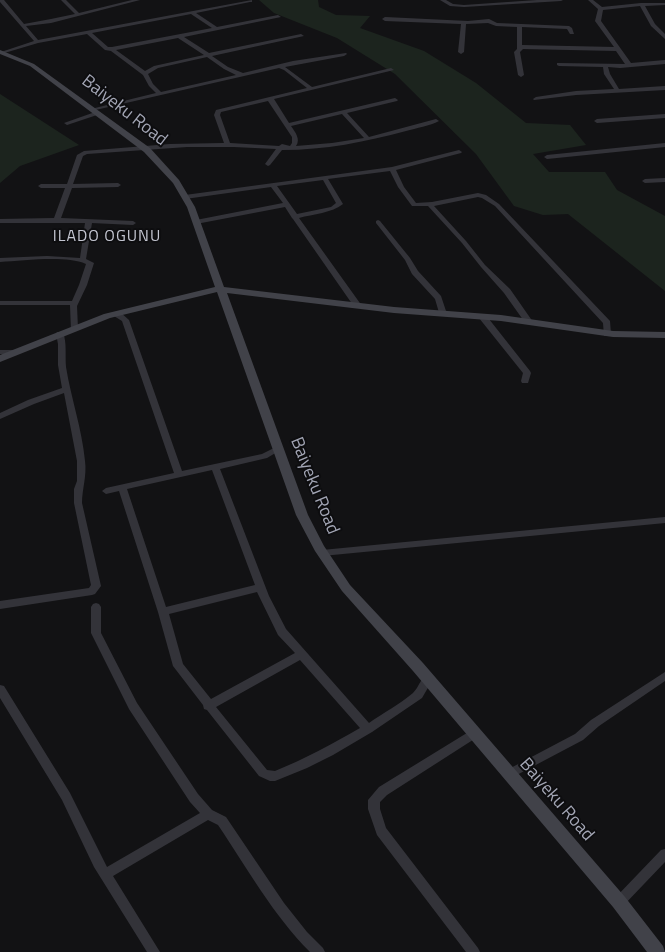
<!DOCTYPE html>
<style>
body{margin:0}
canvas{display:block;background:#121214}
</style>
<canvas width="665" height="952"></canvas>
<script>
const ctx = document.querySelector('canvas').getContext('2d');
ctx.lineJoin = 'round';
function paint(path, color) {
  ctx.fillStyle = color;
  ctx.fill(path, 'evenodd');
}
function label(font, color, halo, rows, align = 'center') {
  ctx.font = font + ' "Titillium Web",sans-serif';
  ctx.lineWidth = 4;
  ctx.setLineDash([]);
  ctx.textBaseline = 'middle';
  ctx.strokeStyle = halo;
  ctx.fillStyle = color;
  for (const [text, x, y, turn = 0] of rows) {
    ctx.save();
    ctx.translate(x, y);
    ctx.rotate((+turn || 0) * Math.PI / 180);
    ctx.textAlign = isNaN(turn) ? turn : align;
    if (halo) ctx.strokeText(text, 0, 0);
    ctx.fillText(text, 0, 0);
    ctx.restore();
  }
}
paint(new Path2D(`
 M259 0H318L319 7 336 15 370 16 360 28 424 51 476 83 526 123 570 125 586 145 533 154 549 172H605L617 190 665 216V291L568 214 543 215 514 206 476 154 395 74 337 38 274 13Z
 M0 94 79 145 20 166 0 183Z`), '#1c241e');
paint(new Path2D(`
 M0 0H4L24 24 51 19 75 14 61 0H66L79 13 132 0H140L51 23 26 26 38 40 252 0V2H250L196 13 217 27 278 15 281 17 184 37 209 53 301 34 304 36 212 56 228 67 243 73 293 61 346 53 347 54 344 56 285 67 312 87 391 68 394 70 274 99 289 123 395 98 398 100 397 101 347 113 369 137 436 119 439 121C430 126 416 128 406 131 365 142 325 150 282 150L270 165 268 166 265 164 276 149 234 147H187L87 154 83 156 73 184 118 183 121 185 118 187 72 188 61 218 133 221 136 223 133 225 92 223 86 259 94 263 87 285 77 306 78 329 77 331H71L70 305H0V301H72L79 285 86 264C65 255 23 261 0 262V258L47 256 80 258 85 223H0V219L54 218 65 188H41L38 186 41 184H67L77 155 84 151 170 144 224 143 214 115 216 110 307 88 284 70 279 68 91 111V109L156 93 149 86 143 75 111 51 105 50 87 34 38 43 1 54V52L34 41 0 2ZM191 14 212 28 112 47H108L92 33ZM178 38 204 55 154 66 145 71 116 50ZM207 57 224 69 236 75 161 92 153 84 148 74 158 68ZM268 101 292 137V143L290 146 282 144 279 146 230 143 220 115 221 112ZM342 114 364 138 332 143 296 146C301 139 295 132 291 126Z
 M440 0H446L453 4 464 5 537 0H563L561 1 464 7 450 6Z
 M588 0H593L602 7 641 3H665V5L645 6 655 24 665 34V39L651 26 640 6 603 10 601 21 631 63 665 60V64L620 68 608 67 610 74 619 89 665 86V90L576 95 534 100 533 99 536 97 576 91 614 89 604 74 603 67 559 66 557 65V63L625 64 616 51 523 49 520 52 524 75 521 77 518 75 514 52 517 49V27L496 26 488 23 466 24 464 52 461 54 458 52 461 24 385 21 382 19 385 17 468 21 489 19 497 23 569 26 572 28 574 34H570L567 29 522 27V45L614 47 595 21 598 9Z
 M98 111 101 113 100 114 67 125 64 123Z
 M665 114V118L597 123 594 121 597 119Z
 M665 143V147L547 159 544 157 547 155Z
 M459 150 462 152 461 153 396 170 404 187 416 203 432 202 478 193 486 195 499 204 610 321 611 334 610 336H604L603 323 495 206 482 198 478 197 434 206 466 241 485 265 510 289 533 322 532 324H526L504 293 481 267 462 243 428 206H412L398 187 390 171 328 179 343 204C332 213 313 214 299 218L362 306 358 308H355L293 219 292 218 285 207 196 224 193 222 196 220 283 203 271 187 185 199 182 197 185 195 392 167ZM323 180 336 203 331 207 297 214 277 186Z
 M665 178V182L645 183 642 181 645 179Z
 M378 220 380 221 410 258 418 271 441 296 447 314 446 316H440L435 299 412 274 405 260 376 223V221Z
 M114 312H120L129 320 182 471 262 454 278 446 282 449 267 458 220 469 269 596 286 629 369 723C383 713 400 704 413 693 420 687 421 673 432 676L433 679 422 698 372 732 333 755 307 768 275 781H270L259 776 207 710 204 709 203 705 173 666 158 612 119 491 106 494 102 491 106 488 174 473 122 321 114 316ZM212 470 255 585 166 607 127 489ZM257 592 278 635 295 653 211 699 183 664 169 614ZM300 660 360 728C332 744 305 759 275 771L267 770 216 707Z
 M479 314H485L530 371 531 373 528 383H522L521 381 523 373 479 318Z
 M57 332H63C67 343 65 355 66 367 71 398 82 429 85 461 87 476 82 489 82 503L101 586 95 594 92 595 0 609V601L89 588 91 585 74 503V489L77 481V461L64 393 34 404 0 419V413L28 400 62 388 58 365V344L56 334Z
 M0 350H17L21 352 17 354H0Z
 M665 517V523L322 556 319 555 317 553 319 551 322 550Z
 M96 603 99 604 101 607V633L137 703 198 794 212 810 226 817 284 903 307 932 323 948 325 952H310C273 915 247 868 218 825L208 820 113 876 160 952H147L94 867 62 800 0 698V685L4 686 70 793 107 867 200 813 190 802 129 709 91 633V607L93 604Z
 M665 672V681L599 726 583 740 513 777 509 779 505 777 503 774 505 771 575 734 591 720Z
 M475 728 479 730 480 733 479 736 387 795 380 802V809L386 828 478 948 480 952H466L377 835 368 809V800L379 787Z
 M665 849V862L623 906 619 908 615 906 613 902 615 898 661 850Z`), '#333339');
paint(new Path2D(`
 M0 50 34 64 150 148 179 180 195 207 224 287 394 307 501 315 613 331 665 332V338L613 337 501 321 394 313 227 293 308 515 324 546 350 585 423 663 625 897 663 946 665 952H647L613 907 413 671 342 591 315 551 296 515 217 292 110 318 0 362V355L104 314 215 287 187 207 173 183 144 152 30 66 0 54Z`), '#414249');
ctx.letterSpacing = '1px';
label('16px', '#c4c6d1', '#0d0d0f', [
 ["ILADO OGUNU",107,237]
]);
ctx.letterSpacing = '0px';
label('18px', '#a3a6b5', '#0d0d0f', [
 ["Baiyeku Road",124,111,38],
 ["Baiyeku Road",314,486,68],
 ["Baiyeku Road",556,800,49]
]);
</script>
